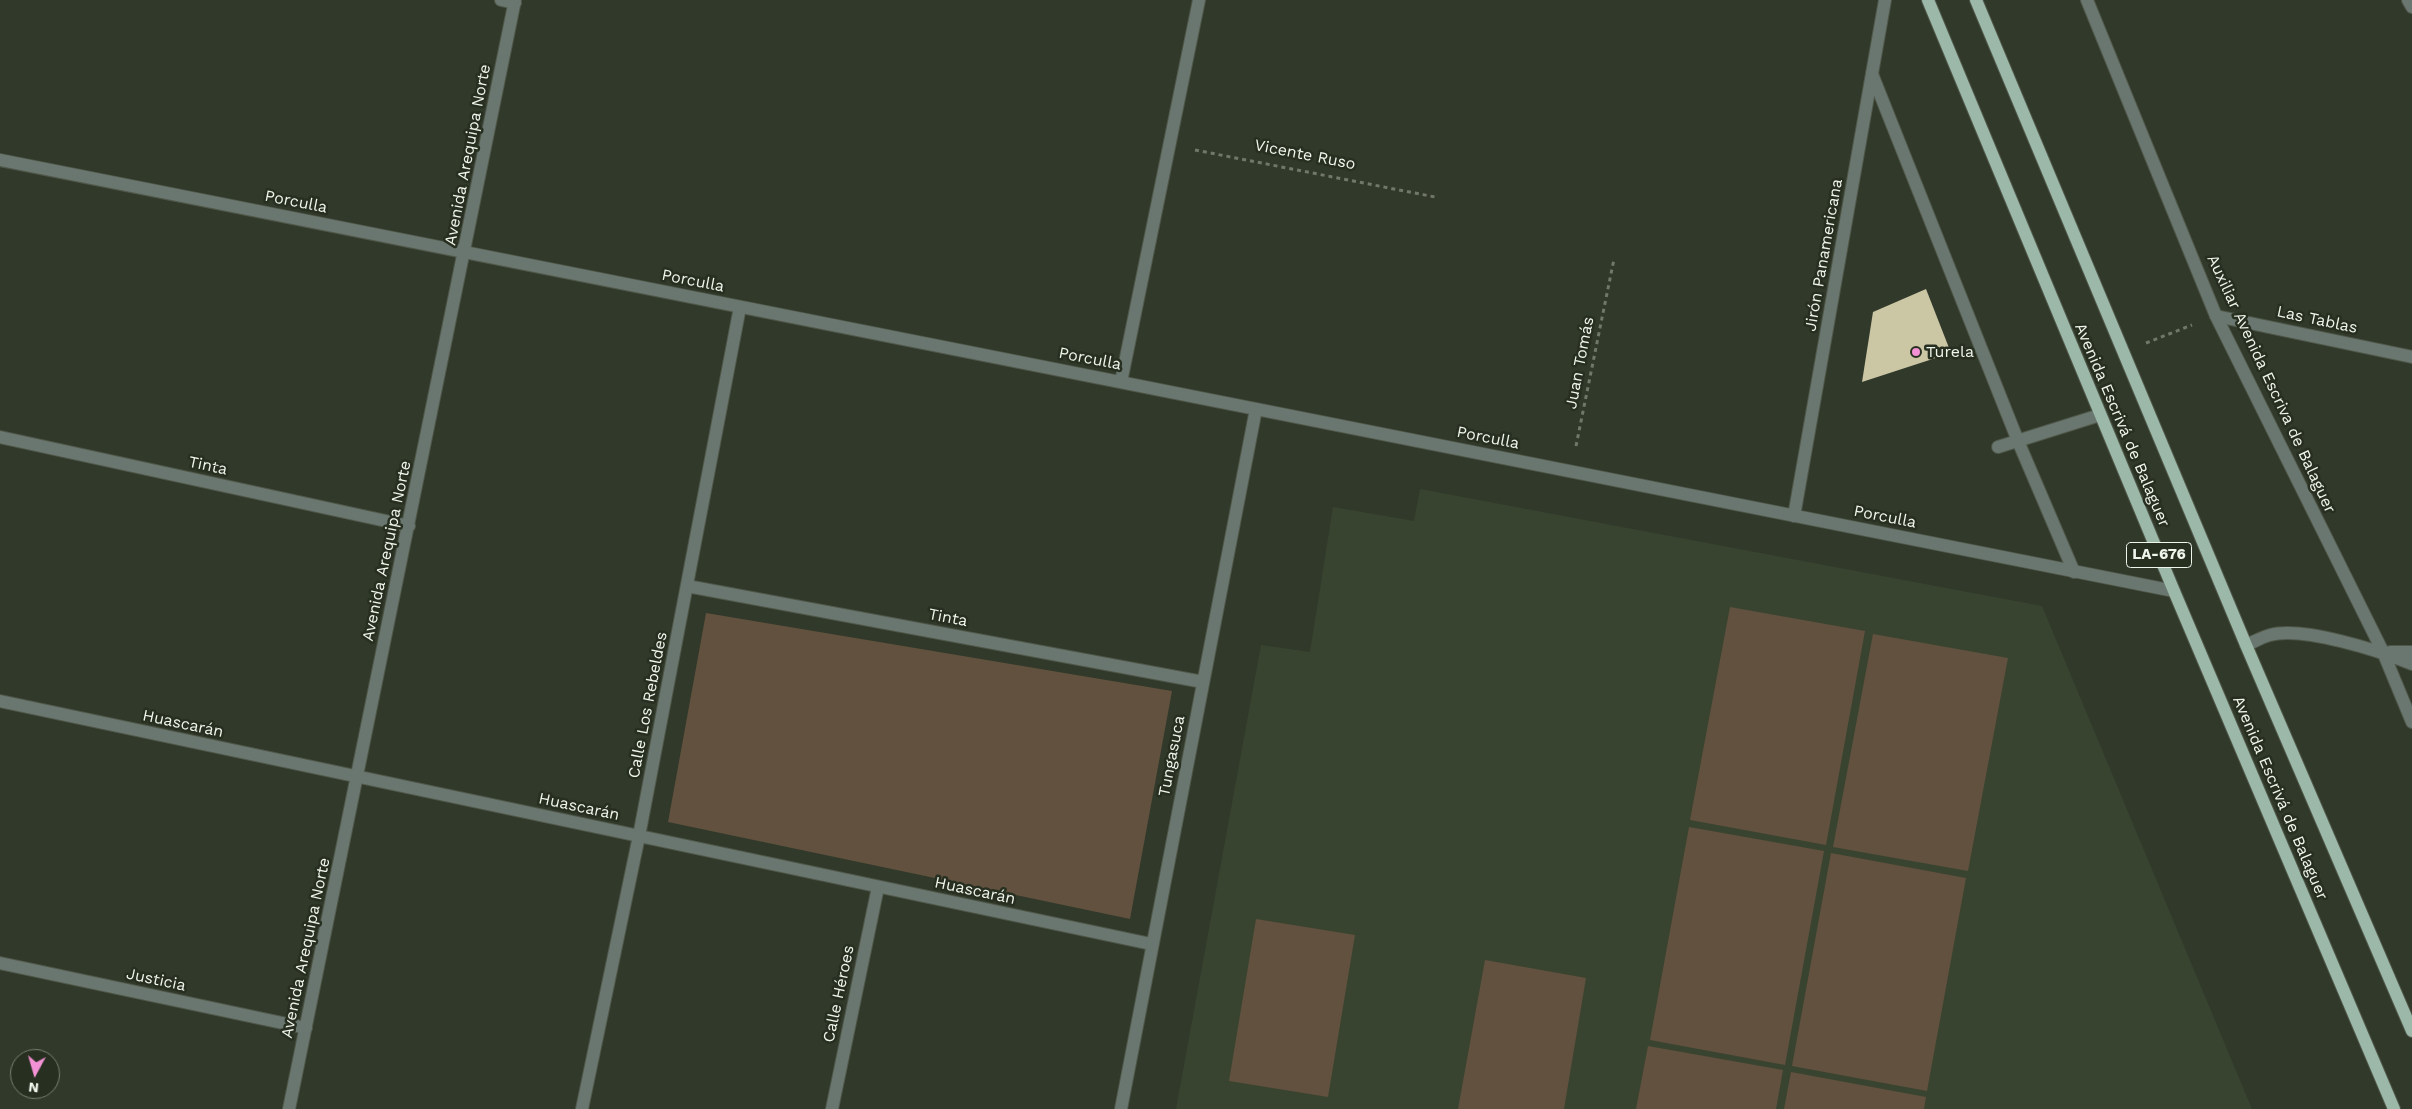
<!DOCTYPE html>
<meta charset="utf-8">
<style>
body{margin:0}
#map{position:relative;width:2412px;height:1109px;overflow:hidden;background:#31392a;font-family:"Work Sans",sans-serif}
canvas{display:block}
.north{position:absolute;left:10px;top:1049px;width:50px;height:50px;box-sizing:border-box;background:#272f20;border:1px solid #787f72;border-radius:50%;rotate:186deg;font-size:14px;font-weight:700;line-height:20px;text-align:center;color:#f1f6ed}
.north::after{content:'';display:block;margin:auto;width:18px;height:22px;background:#f391d5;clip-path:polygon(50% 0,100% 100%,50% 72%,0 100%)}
</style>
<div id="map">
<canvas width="2412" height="1109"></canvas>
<div class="north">N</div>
</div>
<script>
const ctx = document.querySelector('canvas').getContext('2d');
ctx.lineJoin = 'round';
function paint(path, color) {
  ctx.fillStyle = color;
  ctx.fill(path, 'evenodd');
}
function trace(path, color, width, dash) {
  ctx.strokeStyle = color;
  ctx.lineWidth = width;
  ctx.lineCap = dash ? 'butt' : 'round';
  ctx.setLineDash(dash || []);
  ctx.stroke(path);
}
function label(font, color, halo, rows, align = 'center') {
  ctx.font = font + ' "Work Sans",sans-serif';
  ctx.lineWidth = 5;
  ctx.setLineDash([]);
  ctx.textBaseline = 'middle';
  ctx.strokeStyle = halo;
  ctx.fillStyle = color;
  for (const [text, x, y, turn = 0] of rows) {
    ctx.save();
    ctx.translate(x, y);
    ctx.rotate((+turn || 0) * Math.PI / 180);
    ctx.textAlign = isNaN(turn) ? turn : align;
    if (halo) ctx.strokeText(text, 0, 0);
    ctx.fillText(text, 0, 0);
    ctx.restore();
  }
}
paint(new Path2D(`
 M1420 489 2042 606 2252 1109H1176L1261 645 1310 652 1333 507 1414 521Z`), '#394430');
paint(new Path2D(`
 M1730 607 1865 631 1826 845 1690 820Z
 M706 613 1172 691 1130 919 668 822Z
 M1873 634 2008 658 1968 871 1833 847Z
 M1689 827 1824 851 1785 1065 1650 1040Z
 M1831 853 1966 878 1927 1091 1792 1066Z
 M1256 919 1355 935 1328 1097 1229 1081Z
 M1485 960 1586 978 1564 1109H1458Z
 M1648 1046 1783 1070 1776 1109H1636Z
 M1791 1072 1926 1097 1924 1109H1784Z`), '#61513e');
paint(new Path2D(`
 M1926 289 1951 353 1862 382 1873 312Z`), '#cbc6a4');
const service = new Path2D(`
 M1872 74 2018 441 2074 572
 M1998 447 2100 415`);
const pedestrian = new Path2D(`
 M2216 316 2412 357`);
const minor = new Path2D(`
 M501 0 515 3
 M2087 0 2216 316 2383 652 2412 722
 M2408 0 2412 7
 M0 160 2174 591
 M1121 382 1199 0
 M0 437 409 526
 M1794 516 1885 0
 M687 586 1203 682
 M2246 645C2254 642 2262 637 2270 635 2303 626 2380 651 2412 664
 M2390 652H2412
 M0 701 1151 944
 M0 963 306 1028
 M289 1109 515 0
 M582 1109 639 836 740 307
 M832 1109 878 887
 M1121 1109 1256 409`);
const primary = new Path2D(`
 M1928 0 2174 591 2394 1109
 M1976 0 2246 645 2412 1031`);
trace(service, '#505749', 14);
trace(pedestrian, '#505749', 14);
trace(minor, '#505749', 14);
trace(primary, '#505749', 14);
trace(new Path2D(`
 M1195 150 1435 197
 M2146 343 2192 325
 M1576 446 1614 259`), '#71786b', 3, [4, 4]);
trace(service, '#697770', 12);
trace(pedestrian, '#697770', 12);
trace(minor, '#697770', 12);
trace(primary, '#9bb8a9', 12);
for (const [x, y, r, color] of [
 [1916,352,5,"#f391d5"]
]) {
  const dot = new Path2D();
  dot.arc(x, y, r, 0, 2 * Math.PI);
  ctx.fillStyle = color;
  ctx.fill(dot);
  trace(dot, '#272f20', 2);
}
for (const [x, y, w] of [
 [2159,555,65]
]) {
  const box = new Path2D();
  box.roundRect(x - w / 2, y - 12.5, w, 25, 4);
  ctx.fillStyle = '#272f20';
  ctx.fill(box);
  trace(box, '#f1f6ed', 1);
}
label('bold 15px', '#f1f6ed', null, [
 ["LA-676",2159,555]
]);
label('16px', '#f1f6ed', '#272f20', [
 ["Avenida Arequipa Norte",468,155,-79],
 ["Vicente Ruso",1305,155,11],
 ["Porculla",296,202,11],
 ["Jirón Panamericana",1824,255,-80],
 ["Porculla",693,281,11],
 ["Las Tablas",2317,320,12],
 ["Porculla",1090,359,11],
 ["Juan Tomás",1580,363,-79],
 ["Auxiliar Avenida Escriva de Balaguer",2271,384,65],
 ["Avenida Escrivá de Balaguer",2122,425,67],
 ["Porculla",1488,438,11],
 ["Tinta",208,466,12],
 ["Porculla",1885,517,11],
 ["Avenida Arequipa Norte",387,551,-78],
 ["Tinta",948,618,11],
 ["Calle Los Rebeldes",648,705,-79],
 ["Huascarán",183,724,12],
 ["Tungasuca",1172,756,-79],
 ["Avenida Escrivá de Balaguer",2280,798,67],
 ["Huascarán",579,807,12],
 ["Huascarán",975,891,12],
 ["Avenida Arequipa Norte",306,948,-78],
 ["Justicia",156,980,12],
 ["Calle Héroes",839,994,-78]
]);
label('16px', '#f1f6ed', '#272f20', [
 ["Turela",1926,352]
], 'left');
</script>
